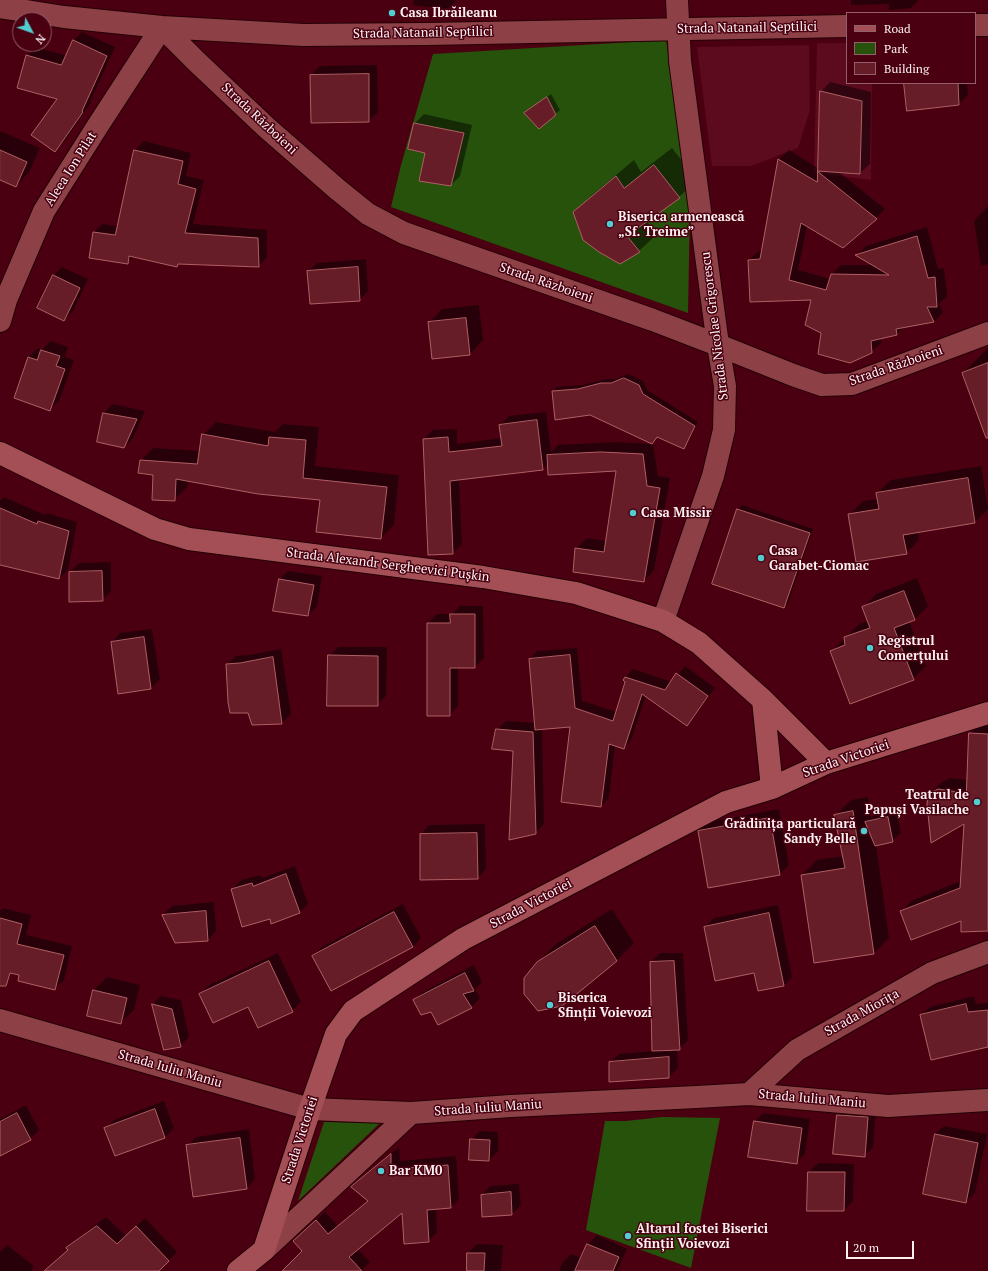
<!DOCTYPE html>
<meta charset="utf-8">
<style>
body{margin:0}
#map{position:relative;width:988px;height:1271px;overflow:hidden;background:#4b0011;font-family:"PT Serif",serif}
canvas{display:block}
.legend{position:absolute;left:846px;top:12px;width:130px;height:72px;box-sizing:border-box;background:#4b0011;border:1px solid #91606a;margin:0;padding:5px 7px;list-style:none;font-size:12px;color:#faf0f0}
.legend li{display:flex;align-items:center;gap:8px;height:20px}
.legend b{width:20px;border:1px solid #91606a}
.north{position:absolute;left:12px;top:12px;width:40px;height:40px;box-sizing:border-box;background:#4b0011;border:1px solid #91606a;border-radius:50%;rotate:131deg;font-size:11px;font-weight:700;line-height:16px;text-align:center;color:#faf0f0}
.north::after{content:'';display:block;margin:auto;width:14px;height:18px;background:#52cdcf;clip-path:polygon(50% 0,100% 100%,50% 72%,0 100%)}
.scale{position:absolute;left:846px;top:1241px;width:68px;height:18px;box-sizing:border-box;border:2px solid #faf0f0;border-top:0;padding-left:5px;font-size:12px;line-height:14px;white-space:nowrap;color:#faf0f0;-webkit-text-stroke:3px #4b0011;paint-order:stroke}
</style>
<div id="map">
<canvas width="988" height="1271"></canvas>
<ul class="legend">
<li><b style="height:5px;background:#a44f55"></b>Road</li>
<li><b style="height:11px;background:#26520c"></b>Park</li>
<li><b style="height:11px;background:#661d27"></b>Building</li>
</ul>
<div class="north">N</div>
<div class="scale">20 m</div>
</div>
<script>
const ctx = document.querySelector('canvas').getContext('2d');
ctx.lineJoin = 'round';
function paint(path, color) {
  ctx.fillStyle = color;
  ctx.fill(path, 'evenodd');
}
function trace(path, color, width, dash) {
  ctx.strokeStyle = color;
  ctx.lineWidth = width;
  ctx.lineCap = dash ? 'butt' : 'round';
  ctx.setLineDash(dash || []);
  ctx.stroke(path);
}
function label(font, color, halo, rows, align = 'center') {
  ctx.font = font + ' "PT Serif",serif';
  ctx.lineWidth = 3;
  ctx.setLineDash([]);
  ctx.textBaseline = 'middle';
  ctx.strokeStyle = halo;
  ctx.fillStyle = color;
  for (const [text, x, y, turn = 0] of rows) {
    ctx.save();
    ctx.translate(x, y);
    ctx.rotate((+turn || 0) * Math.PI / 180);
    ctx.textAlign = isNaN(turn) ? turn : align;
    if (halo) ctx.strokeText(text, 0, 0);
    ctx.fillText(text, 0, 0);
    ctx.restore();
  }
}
paint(new Path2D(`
 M817 43H847V83H872L871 180 814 173Z
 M809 45 810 110 798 148 751 166H712L697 47Z`), '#5c0a1d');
paint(new Path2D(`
 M666 40 690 204 688 313 391 207 401 165 433 54Z
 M662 1117 720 1118 691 1268 586 1230 605 1121H626Z
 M324 1122 380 1123 298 1201Z`), '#26520c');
paint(new Path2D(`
 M414 0H456L448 9 413 5Z
 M851 0H919L911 8 889 10V4L851 5Z
 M82 32 115 47 90 102 91 103 64 142 55 151 59 98 27 56 36 47 67 56 73 41Z
 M377 65 378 112 369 121 312 122 311 75 320 66Z
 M830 82 871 92 870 164 860 173 839 172 885 209 876 218 807 226 798 270 830 279 832 274 841 265H875L857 255 866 246 927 227 938 269 944 268 947 296 939 304 943 312 934 322 905 326 897 334 881 338V343L871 352 822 332 812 298 749 260 759 251 763 250 779 159 789 150 818 168 821 92Z
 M905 83H967L968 95 959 104Z
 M551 94 560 110 555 114 525 113Z
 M424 114 472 125 460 176 451 185 426 152 409 149 415 123Z
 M0 131 40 148 29 172 16 186 0 179Z
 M144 141 191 153 186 176 204 180 193 224 267 230V257L259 266 180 263 177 266 134 256 127 263 94 232 102 224 118 226 135 150Z
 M672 148 697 180 679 197 646 221 657 234 639 251 574 213 592 195 634 160 641 172Z
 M988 206V264L981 266 974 221Z
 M366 259 368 291 360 300 308 272 317 263Z
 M62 267 88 279 73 311 64 320 54 275Z
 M479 305 483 340 470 354 429 323 442 309Z
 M51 341 68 347 65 357 74 360 59 401 50 409 15 397 29 357 38 348 42 350Z
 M988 348V414L963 373Z
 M628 374 643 381 647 390 698 422 688 443 684 447 658 436 652 443 591 414 553 391 557 387 583 385 606 379H616Z
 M113 404 145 411 133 438 124 447 98 442 104 413Z
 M546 412 551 452 558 445 613 442 653 444 658 476 670 478 654 570 644 581 576 549 587 538 606 541 617 470 548 464 543 469 459 479 462 544 453 553 424 439 433 430 457 429V444L502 438 500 425 509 416Z
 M216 422 275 432 283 424 319 427 315 466 399 475 394 525 381 538 321 499 188 480 187 487 174 500 154 475 140 461 153 448 200 451 203 435Z
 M981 466 988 509 975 522 918 531 919 540 906 553 849 515 863 501 878 499 877 493 891 480Z
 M4 497 45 515 47 513 77 522 68 570 59 578 0 564V501Z
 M742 505 813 529 788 603 784 607 713 583 738 509Z
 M111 562V591L102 600 70 572 79 563Z
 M288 571 322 576 317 606 308 615 280 579Z
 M917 578 928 606 915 619 909 621 926 666 913 679 832 651 859 624 868 621 863 608 876 594Z
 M460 606H483L484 658 475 667H458V706L450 715 428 623 437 614H452Z
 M152 629 160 679 151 688 112 642 120 633Z
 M338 647H387L386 696 377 705 329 656Z
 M577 648 582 701 617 712 626 681V677L633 669 672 682 685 666 715 688 694 717 687 725 646 695 631 740 624 748 615 745 609 798 601 806 571 725 542 728 544 824 535 833 514 750 497 730 506 721 536 723 530 659 537 651Z
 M281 649 291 714 282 723 252 724 249 712 227 664 236 656 249 655Z
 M982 722H988V930L962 919 901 911 913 900 961 881 965 822 929 794 941 783 950 778 967 780 970 734Z
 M868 797 871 818 875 814 896 809 901 833 892 841 876 845 889 938 874 953 815 962 802 875 817 860 844 856 835 816 851 800Z
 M779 809 789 865 780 874 709 887 699 831 708 822Z
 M485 824 486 869 477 878 421 834 429 825Z
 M295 866 308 904 299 913 270 918 232 889 241 880 261 875 262 878Z
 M214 902 216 931 208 940 176 942 163 915 172 906Z
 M403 904 421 938 413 947 313 956 322 947Z
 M778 905 792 977 783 986 755 972 705 927 714 918Z
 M3 908 31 915 26 935 72 946 64 980 55 988 21 975 0 969V911Z
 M612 909 634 943 617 960 561 1005 538 962 556 944Z
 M278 953 301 1002 292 1011 249 1005 201 994 209 985Z
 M660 953H683L688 1040 679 1049H677L678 1068 669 1077 610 1081V1063L619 1054 653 1051 651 962Z
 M474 965 482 982 475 989 480 998 472 1007 439 1023 432 1011 414 1000 423 992Z
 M107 977 140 985 134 1010 120 1023 94 990Z
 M161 996 181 1000 189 1037 180 1046 153 1004Z
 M974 996 976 1004 988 1003V1046L921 1015 930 1007Z
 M164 1101 174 1128 165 1137 116 1155 106 1128 114 1120Z
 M26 1105 39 1130 30 1139 0 1155V1119Z
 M846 1106 876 1109 873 1147 864 1156 837 1115Z
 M763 1113 810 1119 805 1154 796 1163 755 1122Z
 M944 1126 987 1134 975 1193 966 1202 935 1134Z
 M249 1129 255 1179 247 1188 187 1146 196 1137Z
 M480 1131 498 1132V1151L489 1160 471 1140Z
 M399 1147 400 1161 456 1156 459 1199 451 1207 436 1208 437 1232 429 1241 403 1211 358 1249 370 1262 361 1271H284L303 1251V1232L325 1212 338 1226 368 1200 352 1187 361 1179Z
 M818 1163 854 1164 853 1201 844 1210H808L809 1172Z
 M519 1184 521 1205 512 1214 483 1216 482 1195 490 1186Z
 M106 1217 126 1236 145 1218 177 1252 158 1271H46L69 1250 67 1248 76 1240Z
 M597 1235 627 1249 617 1271H559L562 1263 571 1254 582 1258 588 1244Z
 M477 1244 503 1245 501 1271H468V1253Z
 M7 1245 34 1266 31 1271H0V1252Z`), '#0007');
const building = new Path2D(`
 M73 40 107 56 82 111 83 112 55 152 31 135 57 99 17 88 26 55 61 65Z
 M369 74V122L311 123 310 75Z
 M904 83H958L959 105 907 111Z
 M820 91 862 101 860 174 817 171 877 219 843 248 801 223 789 280 826 290 831 274 889 275 855 255 917 236 928 278 935 277 937 307H927L934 322 896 329 897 335 871 341 872 353 850 363 818 354 821 333 805 325 811 300 750 302 748 260 760 259 778 159 817 182Z
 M547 97 556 115 539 129 524 113Z
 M414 123 464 133 451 186 419 181 425 153 408 149Z
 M0 150 27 162 16 187 0 180Z
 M134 150 183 161 178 184 196 189 185 233 258 238 259 267 178 264 177 267 129 256 128 264 89 258 93 232 115 235Z
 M654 165 680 198 627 236 640 252 620 264 599 252 583 240 573 212 616 176 624 188Z
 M358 267 360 301 310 304 307 271Z
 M53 275 80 288 64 321 37 308Z
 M466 318 470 355 432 359 428 322Z
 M41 350 60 356 56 366 65 369 50 411 14 398 28 357 37 360Z
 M988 363V438H986L962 373Z
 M624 378 639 385 643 394 695 426 684 449 657 437 652 444 590 415 555 420 552 391 578 389 601 383H611Z
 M103 413 137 419 124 448 97 442Z
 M537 420 543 470 450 481 453 554 428 555 423 439 448 437 449 452 502 446 499 425Z
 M202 434 268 446 269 437 306 440 303 478 387 487 381 539 316 532 320 500 258 494 176 479 175 501 152 500 153 475 138 473 140 460 197 464Z
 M601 452 643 454 647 486 660 488 644 582 573 572 575 548 604 552 616 471 548 475 547 455Z
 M968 478 975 523 903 535 907 554 856 562 848 514 879 509 876 493Z
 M0 508 37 524 38 521 69 531 59 579 0 565Z
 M737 509 810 533 784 608 712 584Z
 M102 571 103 601 69 602V572Z
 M279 579 314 585 308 616 273 611Z
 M904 591 915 620 894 628 914 680 850 704 830 651 845 645 844 637 870 628 862 607Z
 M450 614H475V668H450V716H427V623H450Z
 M144 637 151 689 118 694 111 642Z
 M328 655 378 656V706H327Z
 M570 655 575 708 613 721 625 682 623 680 625 677 665 690 676 673 708 696 687 726 642 694 624 749 609 744 601 807 561 802 570 727 535 730 529 659Z
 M273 657 282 724 252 725 248 713H230L228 702 226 664 240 663Z
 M496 729 533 732 536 834 509 840 513 751 492 749Z
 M969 733 988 734V931L961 932V921L911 940 900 911 960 888 964 824 931 843 927 804 928 794 938 789 966 793Z
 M853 811 874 954 814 963 801 875 845 868 834 815Z
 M888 817 893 842 875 846 865 822Z
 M770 818 780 875 708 888 698 831Z
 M477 833 478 879 420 880V834Z
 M286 874 300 913 271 924 270 919 242 927 231 889 252 883 253 886Z
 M206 911 208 941 175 943 162 915Z
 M394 912 413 947 331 991 312 956Z
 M769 913 784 986 758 991 754 973 715 981 704 927Z
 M0 918 22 924 17 944 64 955 55 990 18 981 19 975 10 973 6 986H0Z
 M595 926 617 961 562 1006 538 1011 524 994V978L537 962Z
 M269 961 293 1012 258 1028 248 1007 213 1023 199 994Z
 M674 961 680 1050 652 1051 650 962Z
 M465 973 474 991 463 994 472 1008 438 1025 431 1012 421 1015 413 1000Z
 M93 990 127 998 121 1024 87 1016Z
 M152 1004 172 1009 181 1047 164 1050Z
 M966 1004 968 1012 988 1010V1047L931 1060 920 1015Z
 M669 1057V1078L609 1082V1062Z
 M155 1109 165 1138 115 1156 104 1128Z
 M17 1113 31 1140 0 1156V1122Z
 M837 1115 868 1117 865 1157 833 1154Z
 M754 1121 802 1128 797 1164 748 1157Z
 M935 1134 978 1143 966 1203 923 1194Z
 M240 1138 247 1189 193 1197 186 1145Z
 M470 1139 490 1140 489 1161 469 1160Z
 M391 1154V1169L448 1165 451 1208 427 1210 429 1242 404 1244 402 1213 349 1257 362 1271H282L302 1251 293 1241 316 1220 328 1234 368 1201 351 1187Z
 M808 1172H845L844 1211H807Z
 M511 1192 512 1215 482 1217 481 1195Z
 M97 1226 117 1244 136 1226 169 1261 159 1271H44L68 1250 66 1248Z
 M587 1244 619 1257 613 1271H575Z
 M467 1253H485L484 1271H467Z`);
paint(building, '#661d27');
trace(building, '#b05f64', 1);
const street = new Path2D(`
 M0 7 64 17 162 27 303 35 427 34 847 26
 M975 25H988
 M0 321 6 300 44 211 97 127 162 27 197 62 267 128 337 189 368 214 404 233 653 320 718 345 793 375 822 385 852 384 988 333
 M663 621 713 476 724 430 725 386 718 345 680 61 677 0
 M0 1020 310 1109 411 1113 511 1106 697 1097 749 1094 888 1106 988 1100
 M749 1094 797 1050 932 973 988 952
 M264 1250 411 1113`);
const secondary = new Path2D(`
 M0 453 155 529 189 539 483 577 576 593 663 621 699 643 763 700 826 763
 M763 700 772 788
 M238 1271 264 1250 310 1109 336 1034 353 1011 463 939 726 802 772 788 826 763 988 713`);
trace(street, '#230105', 24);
trace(secondary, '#230105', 24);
trace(street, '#8d4046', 22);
trace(secondary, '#a44f55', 22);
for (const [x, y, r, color] of [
 [392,13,4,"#52cdcf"],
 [610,224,4,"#52cdcf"],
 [633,513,4,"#52cdcf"],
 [761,558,4,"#52cdcf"],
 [870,648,4,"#52cdcf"],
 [977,802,4,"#52cdcf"],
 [864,831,4,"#52cdcf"],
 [550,1005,4,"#52cdcf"],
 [381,1171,4,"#52cdcf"],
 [628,1236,4,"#52cdcf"]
]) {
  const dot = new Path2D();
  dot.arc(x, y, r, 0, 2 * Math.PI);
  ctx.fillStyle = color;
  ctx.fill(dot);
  trace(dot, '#4b0011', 1.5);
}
label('bold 13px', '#faf0f0', '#4b0011', [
 ["Casa Ibrăileanu",400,13],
 ["Biserica armenească",618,217],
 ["„Sf. Treime”",618,232],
 ["Casa Missir",641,513],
 ["Casa",769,551],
 ["Garabet-Ciomac",769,566],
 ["Registrul",878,641],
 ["Comerțului",878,656],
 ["Teatrul de",969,795,"right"],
 ["Papuși Vasilache",969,810,"right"],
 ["Grădinița particulară",856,824,"right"],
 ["Sandy Belle",856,839,"right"],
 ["Biserica",558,998],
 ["Sfinții Voievozi",558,1013],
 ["Bar KM0",389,1171],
 ["Altarul fostei Biserici",636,1229],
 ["Sfinții Voievozi",636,1244]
], 'left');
label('13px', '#faf0f0', '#4b0011', [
 ["Strada Natanail Septilici",747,28,-1],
 ["Strada Natanail Septilici",423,33,-1],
 ["Strada Războieni",259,119,43],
 ["Aleea Ion Pilat",71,169,-58],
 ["Strada Războieni",546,283,19],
 ["Strada Nicolae Grigorescu",715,326,-97],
 ["Strada Războieni",896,366,-19],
 ["Strada Alexandr Sergheevici Pușkin",388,565,7],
 ["Strada Victoriei",846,759,-19],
 ["Strada Victoriei",531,904,-28],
 ["Strada Miorița",862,1013,-29],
 ["Strada Iuliu Maniu",170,1069,16],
 ["Strada Iuliu Maniu",812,1099,5],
 ["Strada Iuliu Maniu",488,1108,-4],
 ["Strada Victoriei",300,1140,-72]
]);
</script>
